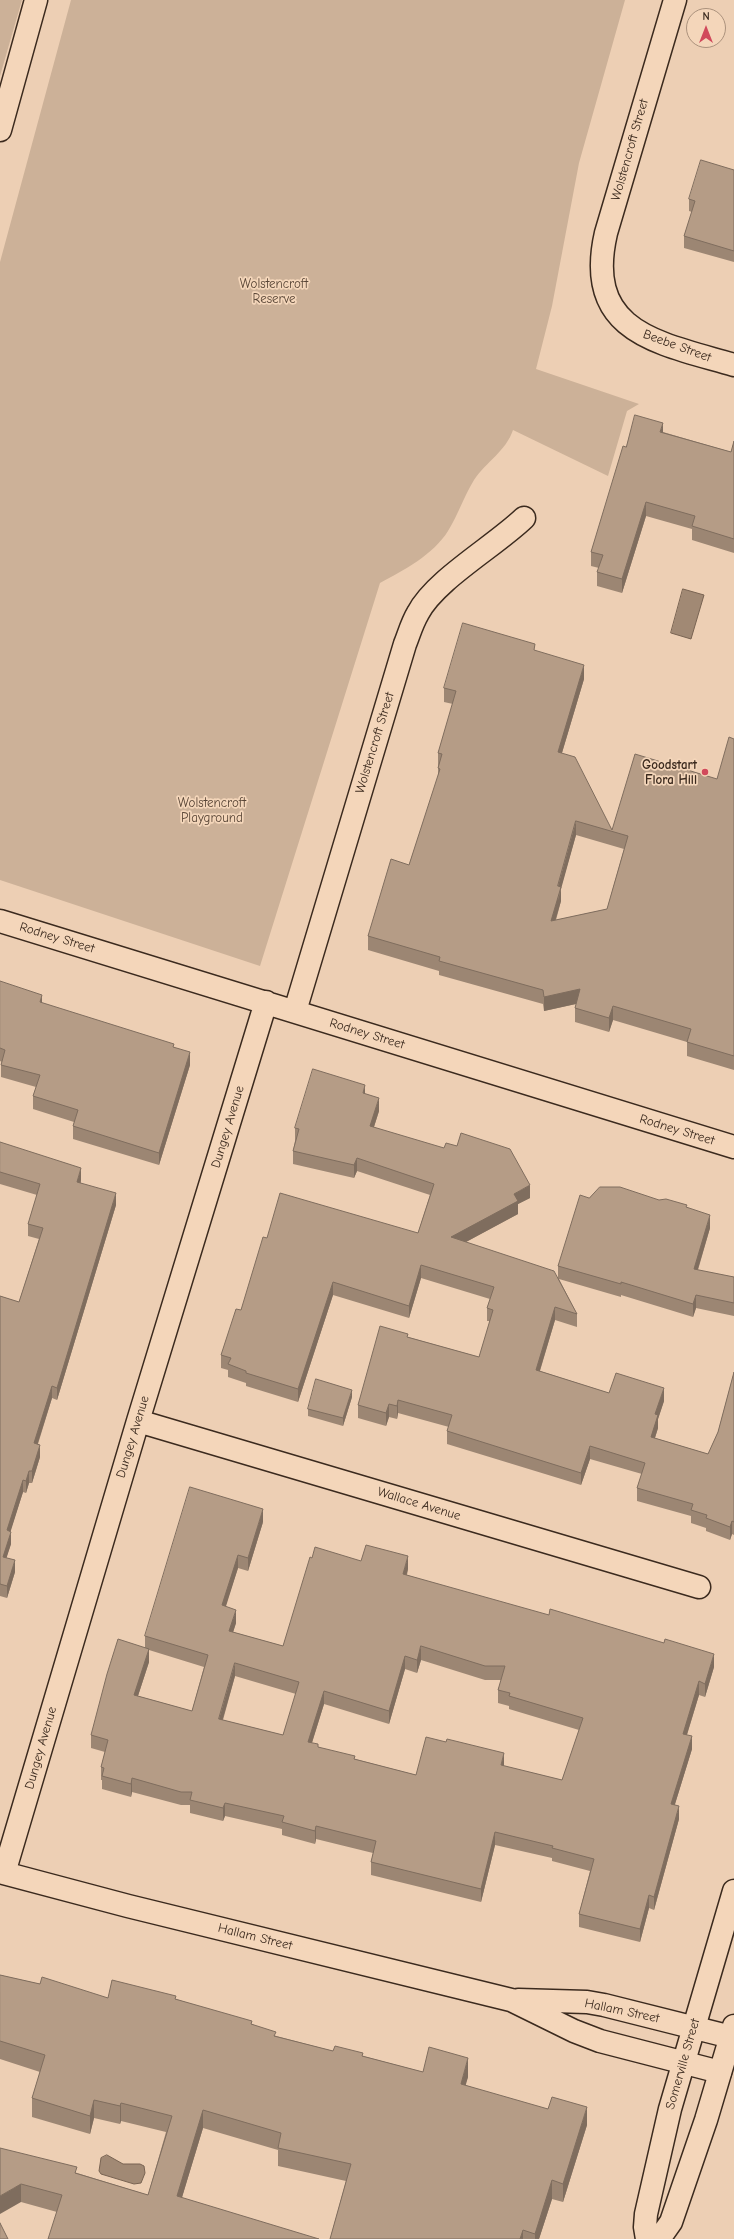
<!DOCTYPE html>
<style>
body{margin:0}
#map{position:relative;width:734px;height:2239px;overflow:hidden;background:#edcfb4;font-family:"Comic Neue",sans-serif}
canvas{display:block}
.north{position:absolute;left:686px;top:8px;width:40px;height:40px;box-sizing:border-box;background:#f4d6ba;border:1px solid #aa917c;border-radius:50%;rotate:0deg;font-size:11px;font-weight:700;line-height:16px;text-align:center;color:#3b2a1e}
.north::after{content:'';display:block;margin:auto;width:14px;height:18px;background:#d1495b;clip-path:polygon(50% 0,100% 100%,50% 72%,0 100%)}
</style>
<div id="map">
<canvas width="734" height="2239"></canvas>
<div class="north">N</div>
</div>
<script>
const ctx = document.querySelector('canvas').getContext('2d');
ctx.lineJoin = 'round';
function paint(path, color) {
  ctx.fillStyle = color;
  ctx.fill(path, 'evenodd');
}
function trace(path, color, width, dash) {
  ctx.strokeStyle = color;
  ctx.lineWidth = width;
  ctx.lineCap = dash ? 'butt' : 'round';
  ctx.setLineDash(dash || []);
  ctx.stroke(path);
}
function label(font, color, halo, rows, align = 'center') {
  ctx.font = font + ' "Comic Neue",sans-serif';
  ctx.lineWidth = 3.5;
  ctx.setLineDash([]);
  ctx.textBaseline = 'middle';
  ctx.strokeStyle = halo;
  ctx.fillStyle = color;
  for (const [text, x, y, turn = 0] of rows) {
    ctx.save();
    ctx.translate(x, y);
    ctx.rotate((+turn || 0) * Math.PI / 180);
    ctx.textAlign = isNaN(turn) ? turn : align;
    if (halo) ctx.strokeText(text, 0, 0);
    ctx.fillText(text, 0, 0);
    ctx.restore();
  }
}
paint(new Path2D(`
 M0 0H22L0 76Z
 M71 0H625L579 163 552 306 536 369 639 404 627 411 608 476 513 430C506 451 486 462 474 480 464 496 458 515 448 531 433 555 404 570 380 583L260 966 0 880V262Z`), '#ccb198');
const water = new Path2D(`
 M683 589 704 595 691 639 671 633Z
 M107 2155 123 2164H140L144 2166 145 2173 141 2183 134 2184 101 2174 99 2171 101 2158Z`);
paint(water, '#a18974');
trace(water, '#786352', 1);
const street = new Path2D(`
 M675 0 606 233C583 333 659 343 734 365
 M0 130 36 0
 M0 921 734 1147
 M295 1011 405 644C409 634 412 623 418 613 435 580 495 546 524 518
 M138 1421 699 1587
 M0 1872 128 1906 511 2000 574 2031 600 2041 720 2072
 M4 1873 138 1421 266 1002
 M518 2000 587 2002 604 2005 731 2037`);
const secondary = new Path2D(`
 M647 2239 645 2227 646 2214 670 2109 734 1891
 M659 2239 671 2222 706 2120 734 2026`);
trace(street, '#3b2a1e', 25);
trace(secondary, '#3b2a1e', 25);
trace(street, '#f4d6ba', 22);
trace(secondary, '#f4d6ba', 22);
paint(new Path2D(`
 M734 170V262L684 248V236L692 212 689 211V199Z
 M663 432 731 452 734 441V553L692 540V529L646 516 622 593 597 586V572L599 568 591 566V552L626 447Z
 M535 651 584 679 562 753 612 830 717 779 734 739V1070L687 1056V1042L613 1020 609 1032 575 1022V1008L576 1004 544 1011 543 1004 439 975V971L368 950V936L409 865 438 778V753L453 704 444 702V688ZM576 835 624 849 607 909 556 920 561 901V887Z
 M0 981 42 1003 174 1048 190 1065 159 1165 73 1139V1126L74 1122 33 1109V1096L36 1087 1 1077V1065L2 1062 0 1061Z
 M365 1094 379 1111 374 1127 530 1198 518 1204V1214L466 1242 558 1278V1266L589 1198 659 1200 687 1208 710 1228 698 1270 734 1277V1316L696 1308 693 1317 621 1295V1297L559 1279 577 1314V1327L555 1320 540 1371 609 1393 664 1401 658 1419V1428L655 1438 708 1454 718 1432 734 1372V1535L732 1534 730 1540 706 1531V1528L691 1523V1516L637 1501V1488L642 1474 590 1459 581 1485 447 1444V1431L449 1427 398 1413 397 1419 389 1417 386 1426 358 1418V1405L408 1337 479 1357 490 1321H487V1308L490 1299 421 1278 409 1318 333 1295 298 1402 246 1386V1383L228 1377V1370L221 1368V1355L241 1310 267 1238 418 1233 430 1195 357 1171 354 1178 293 1164V1151L295 1141V1128Z
 M0 1142 81 1180V1183L116 1205 57 1400 52 1398 38 1444 40 1457 32 1483H29L26 1493 23 1492 10 1532 11 1544 6 1558 15 1572 7 1598 0 1596V1296L19 1302 39 1239 28 1236V1224L37 1195 0 1184Z
 M352 1397 343 1426 308 1416V1409Z
 M263 1522 248 1571 238 1568 225 1607 236 1623 233 1632 283 1646 312 1558 361 1561 408 1569 407 1575 714 1667 705 1697 699 1695 687 1735 692 1749 675 1804 679 1819 654 1910 649 1908 640 1942 579 1927V1914L590 1871 552 1861V1858L495 1845 481 1902 371 1875V1862L373 1853 316 1839 315 1844 282 1835V1829L225 1816 223 1821 190 1813V1805H181L132 1792 131 1797 102 1789V1780H101V1767L105 1752 91 1748V1735L145 1648V1636ZM149 1650 204 1667 192 1711 138 1696 149 1662ZM421 1660 485 1680H501L498 1690V1703L509 1706V1709L579 1730 562 1780 504 1766 416 1775 355 1759 318 1747 312 1743 324 1704 389 1724 405 1669 417 1673ZM235 1676 296 1694 283 1735 223 1720Z
 M0 1975 40 1984 108 1998 176 1999 252 2024 276 2036 333 2051 363 2056 423 2072 468 2077 465 2085 587 2125 563 2202 552 2199 539 2239H330L346 2181 278 2166V2150L203 2128 182 2197 57 2212 21 2202 0 2148 77 2173 148 2195 166 2132 121 2121 120 2124 94 2118 90 2134 32 2117V2098L40 2072 0 2059Z`), '#9c8673');
paint(new Path2D(`
 M663 423V437L660 432Z
 M646 502V516L622 593V579Z
 M584 665V679L558 766V752Z
 M576 821V835L558 900V886Z
 M561 887V901L551 935V921Z
 M580 989V1003L544 1011V997Z
 M42 995V1007L40 1002Z
 M613 1006V1020L609 1032V1018Z
 M190 1052V1065L159 1165V1153Z
 M365 1085V1098L363 1093Z
 M379 1098V1111L370 1139V1126Z
 M357 1158V1171L354 1178V1165Z
 M81 1168V1180L77 1194V1182Z
 M530 1185V1198L518 1204V1214L451 1250V1237L514 1194Z
 M116 1193V1205L57 1400V1388Z
 M710 1215V1228L694 1282V1269Z
 M421 1265V1278L409 1318V1306Z
 M333 1282V1295L298 1402V1389Z
 M696 1295V1308L693 1317V1304Z
 M555 1307V1320L536 1383V1370Z
 M52 1386V1398L34 1455V1443Z
 M664 1388V1401L658 1419V1428L651 1450V1437L655 1414Z
 M352 1390V1397L343 1426V1418Z
 M398 1400V1413L397 1419V1406Z
 M389 1404V1417L386 1426V1413Z
 M40 1445V1457L32 1483V1471Z
 M590 1446V1459L581 1485V1473Z
 M29 1471V1483L26 1493V1481Z
 M23 1480V1492L7 1543V1530Z
 M263 1509V1522L248 1571V1558Z
 M732 1521V1534L730 1540V1527Z
 M11 1532V1544L3 1569V1557Z
 M238 1555V1568L222 1619V1605Z
 M408 1556V1569L403 1587V1574Z
 M15 1560V1572L7 1598V1586Z
 M236 1610V1623L229 1645V1631Z
 M421 1646V1660L417 1673V1660Z
 M149 1649V1662L134 1708V1695Z
 M714 1654V1667L705 1697V1684Z
 M405 1656V1669L389 1724V1711Z
 M235 1663V1676L219 1732V1719Z
 M699 1681V1695L683 1747V1734Z
 M324 1691V1704L308 1755V1742Z
 M692 1736V1749L671 1817V1804Z
 M504 1753V1767L501 1765Z
 M132 1778V1792L131 1797V1784Z
 M225 1803V1816L223 1821V1808Z
 M679 1806V1819L654 1910V1897Z
 M316 1826V1839L315 1844V1831Z
 M495 1832V1845L481 1902V1889Z
 M649 1895V1908L640 1942V1929Z
 M468 2058V2077L461 2102V2084Z
 M94 2100V2118L90 2134V2116Z
 M121 2103V2121L120 2124V2106Z
 M587 2107V2125L563 2202V2184Z
 M203 2110V2128L177 2214V2196Z
 M552 2180V2199L539 2239H535V2234Z
 M21 2184V2202L0 2214V2196Z
 M523 2230V2239H520Z`), '#7f6d5e');
const building = new Path2D(`
 M701 160 734 170V251L684 236 695 201 689 199Z
 M635 415 663 423 660 432 731 452 734 441V539L692 526 695 516 646 502 622 579 597 572 603 555 591 552 623 446 626 447Z
 M463 623 535 644 534 650 584 665 558 752 575 757 612 830 635 754 717 779 729 737 734 739V1056L687 1042 691 1029 613 1006 609 1018 575 1008 580 989 544 997 543 990 439 961 440 957 368 936 391 859 409 865 440 769 438 768 442 754 438 753 456 691 444 688ZM576 821 628 836 607 909 551 921 561 887 558 886Z
 M0 981 42 995 40 1002 174 1044 173 1047 190 1052 159 1153 73 1126 78 1110 33 1096 40 1075 1 1065 5 1050 0 1048Z
 M313 1069 365 1085 363 1093 379 1098 370 1126 444 1148 446 1143 457 1146 461 1133 510 1149 530 1185 514 1194 518 1201 451 1237 554 1271 577 1314 555 1307 536 1370 609 1393 616 1373 664 1388 655 1414 658 1415 651 1437 708 1454 718 1432 734 1372V1522L732 1521 730 1527 706 1518 707 1515 691 1510 693 1504 637 1488 645 1463 590 1446 581 1473 447 1431 452 1415 398 1400 397 1406 389 1404 386 1413 358 1405 380 1326 408 1334 407 1337 479 1357 493 1310 487 1308 494 1287 421 1265 409 1306 333 1282 298 1389 246 1373V1371L228 1364 231 1358 221 1355 236 1309 241 1310 263 1237 267 1238 280 1193 418 1233 434 1184 357 1158 354 1165 293 1151 299 1129 295 1128Z
 M0 1142 81 1168 77 1182 116 1193 57 1388 52 1386 34 1443 40 1445 32 1471H29L26 1481 23 1480 7 1530 11 1532 3 1557 15 1560 7 1586 0 1584V1296L19 1302 43 1228 28 1224 40 1184 0 1172Z
 M600 1187H620L659 1200 666 1199 687 1205 686 1207 710 1215 694 1269 734 1277V1303L696 1295 693 1304 621 1282V1284L558 1266 580 1195 589 1198Z
 M316 1379 352 1390 343 1418 308 1409Z
 M190 1487 263 1509 248 1558 238 1555 222 1605 236 1610 229 1631 283 1646 310 1557 312 1558 315 1547 361 1561 366 1545 408 1556 403 1574 549 1615 550 1609 664 1643 665 1639 714 1654 705 1684 699 1681 683 1734 692 1736 671 1804 679 1806 654 1897 649 1895 640 1929 579 1914 594 1859 552 1848 553 1846 495 1832 481 1889 371 1862 376 1841 316 1826 315 1831 282 1822 284 1816 225 1803 223 1808 190 1800 192 1792H181L132 1778 131 1784 102 1776 104 1768 101 1767 108 1740 91 1735 107 1674 118 1639 149 1649 134 1695 192 1711 208 1655 145 1636ZM421 1646 485 1666H505L498 1690 510 1693 509 1696 583 1718 562 1780 501 1765 504 1753 447 1739 446 1742 426 1737 416 1775 354 1759 355 1756 318 1747V1744L308 1742 324 1691 389 1711 405 1656 417 1660ZM235 1663 299 1682 283 1735 219 1719Z
 M0 1975 40 1984 42 1977 108 1998 112 1980 176 1996 175 1999 252 2021 251 2024 276 2032 274 2036 333 2051 335 2046 363 2053 362 2056 423 2072 429 2047 468 2058 461 2084 548 2109 552 2097 587 2107 563 2184 552 2180 535 2234 523 2230 520 2239H330L351 2164 278 2148 281 2133 203 2110 177 2196 319 2239H48L62 2195 21 2184 0 2196V2148L77 2167 75 2173 148 2195 172 2116 121 2103 120 2106 94 2100 90 2116 32 2098 45 2055 0 2041Z
 M0 2223 8 2239H0Z`);
paint(building, '#b59c86');
trace(building, '#7f6d5e', 1);
for (const [x, y, r, color] of [
 [705,772,4,"#d1495b"]
]) {
  const dot = new Path2D();
  dot.arc(x, y, r, 0, 2 * Math.PI);
  ctx.fillStyle = color;
  ctx.fill(dot);
  trace(dot, '#f4d6ba', 1.5);
}
label('13px', '#3b2a1e', '#f4d6ba', [
 ["Wolstencroft Street",630,150,-74],
 ["Beebe Street",677,346,20],
 ["Wolstencroft Street",375,743,-73],
 ["Rodney Street",57,938,17],
 ["Rodney Street",367,1034,17],
 ["Dungey Avenue",228,1127,-73],
 ["Rodney Street",677,1130,17],
 ["Dungey Avenue",133,1437,-73],
 ["Wallace Avenue",419,1504,17],
 ["Dungey Avenue",41,1748,-74],
 ["Hallam Street",255,1937,14],
 ["Hallam Street",622,2011,12],
 ["Somerville Street",683,2064,-74]
]);
label('13px', '#584536', '#f4d6ba', [
 ["Wolstencroft",274,284],
 ["Reserve",274,299],
 ["Wolstencroft",212,803],
 ["Playground",212,818]
]);
label('bold 13px', '#3b2a1e', '#f4d6ba', [
 ["Goodstart",697,765],
 ["Flora Hill",697,780]
], 'right');
</script>
